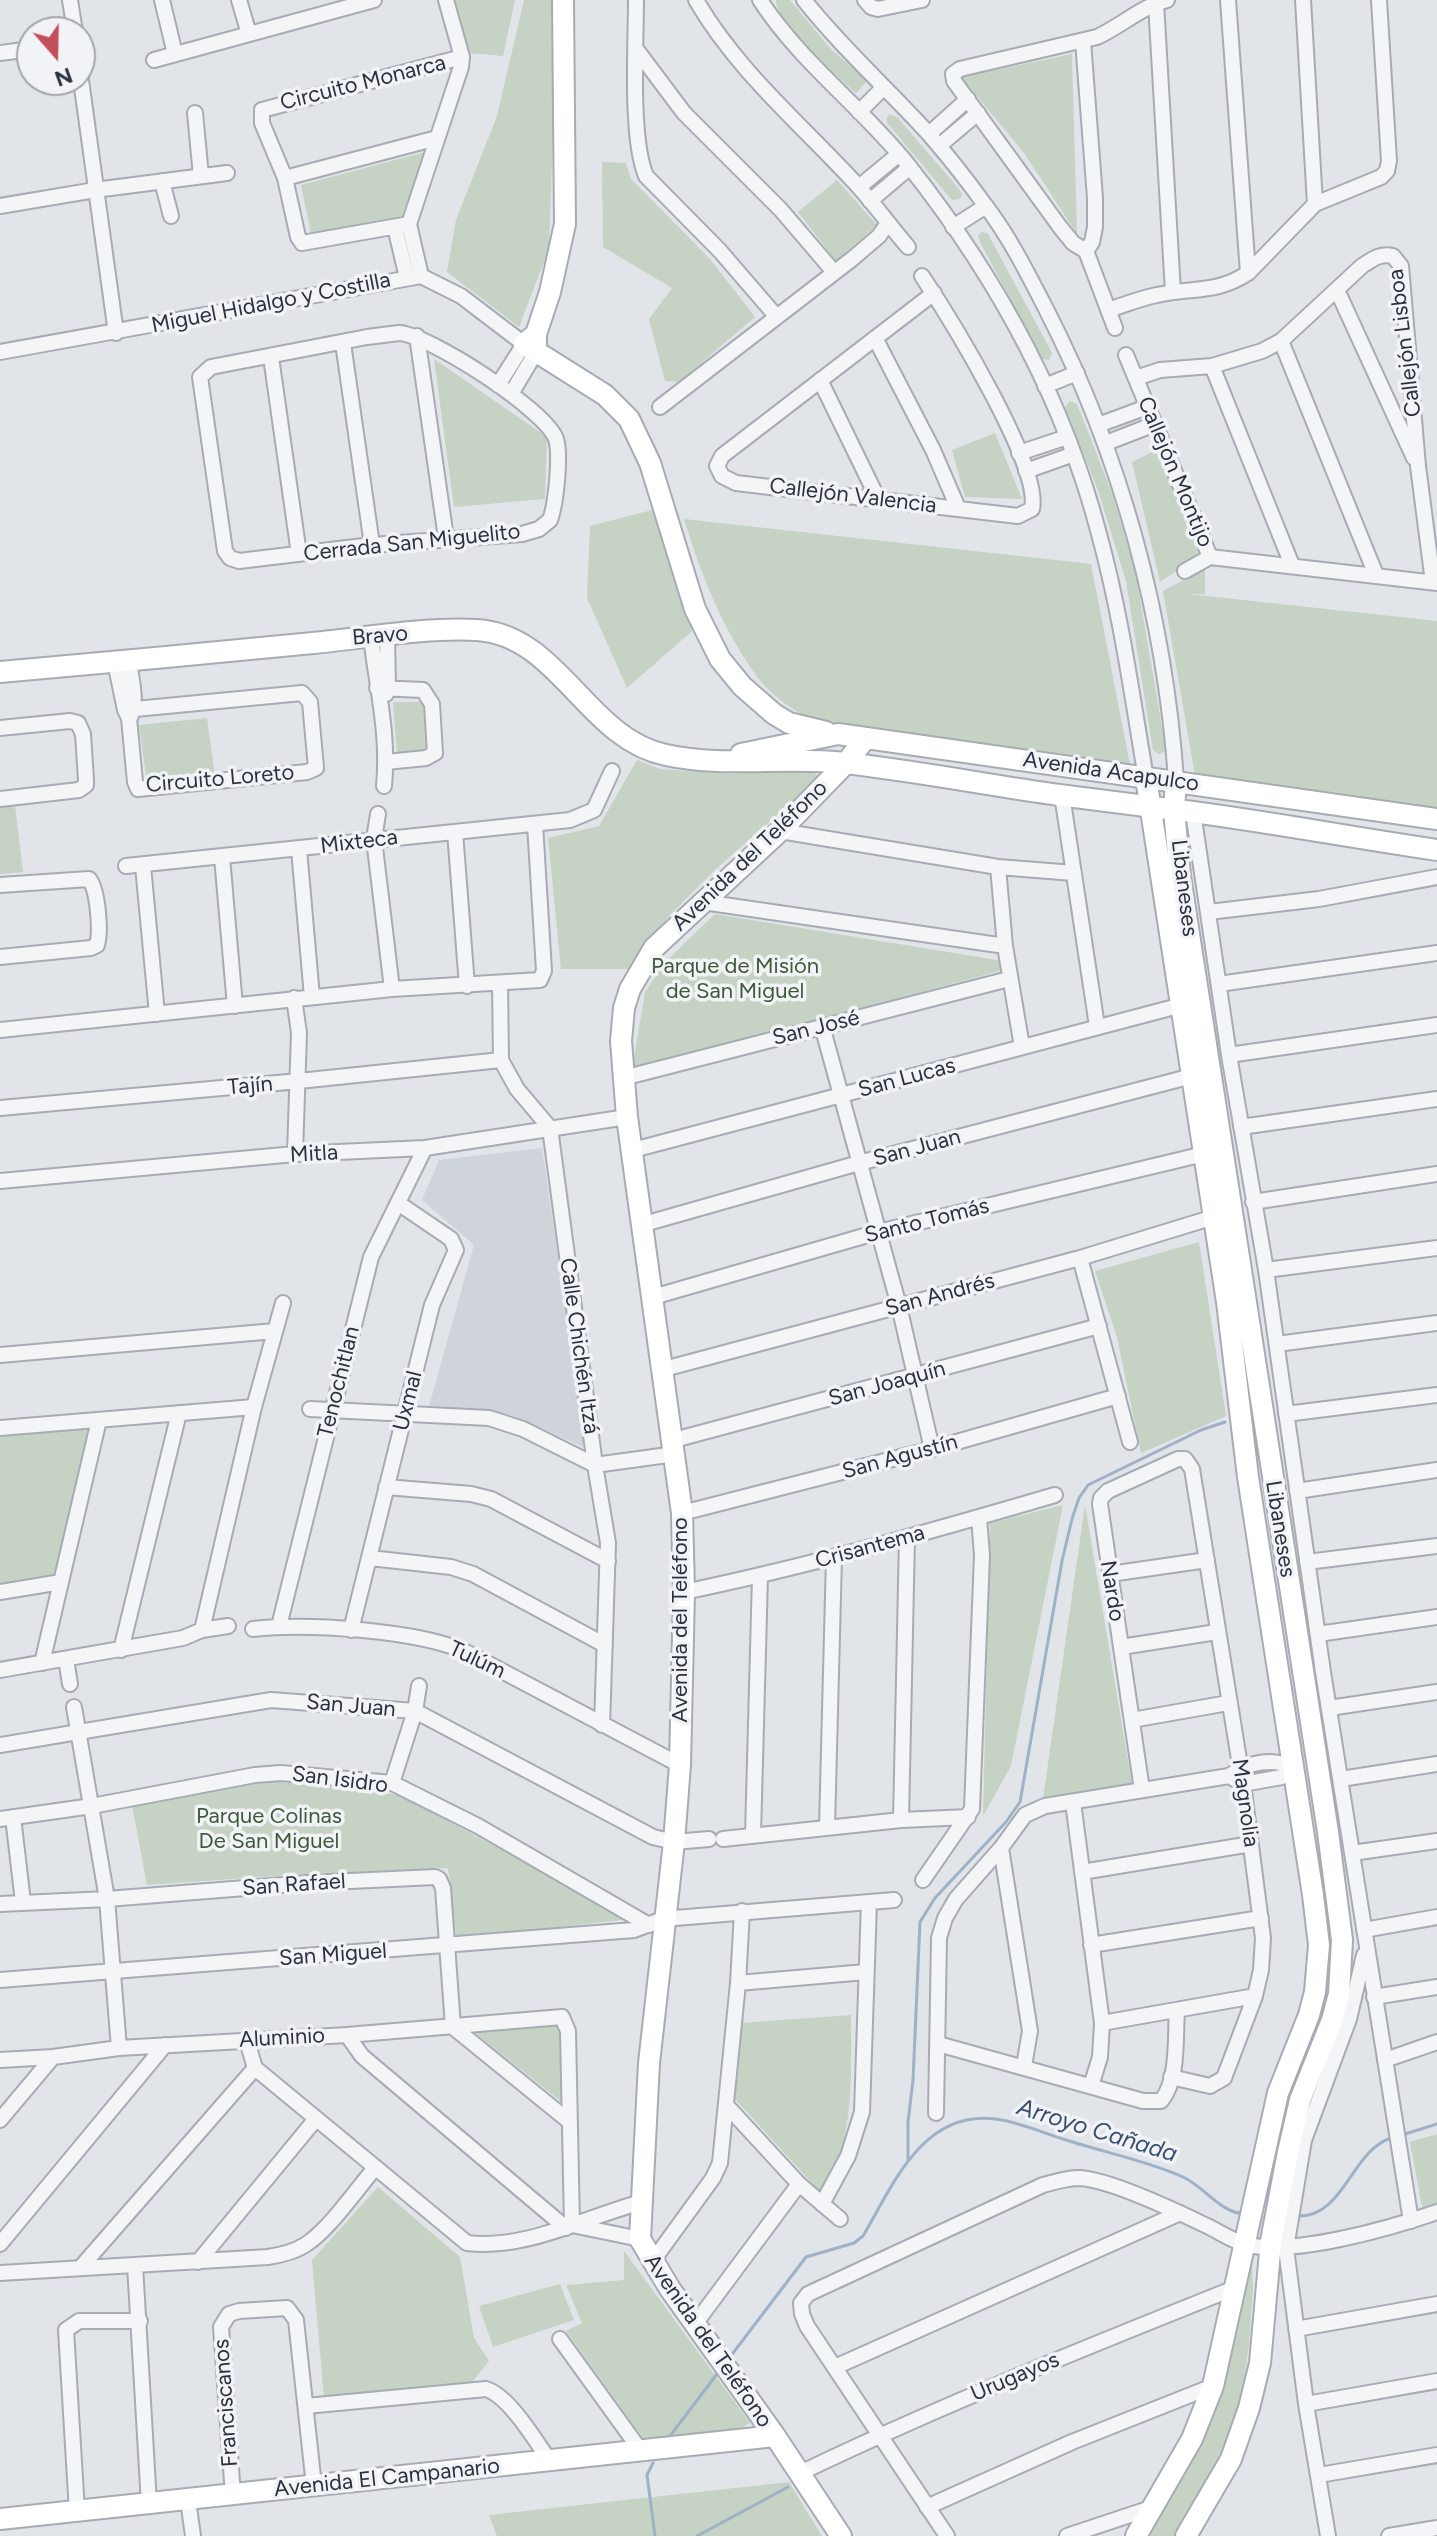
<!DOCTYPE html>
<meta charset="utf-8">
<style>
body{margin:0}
#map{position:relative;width:1437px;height:2536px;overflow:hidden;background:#e1e4e9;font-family:Figtree,sans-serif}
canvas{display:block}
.north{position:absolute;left:16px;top:16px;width:80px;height:80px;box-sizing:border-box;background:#f1f3f6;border:2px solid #a2a6ad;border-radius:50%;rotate:160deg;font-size:22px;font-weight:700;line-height:32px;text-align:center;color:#2b323f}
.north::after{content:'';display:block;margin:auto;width:28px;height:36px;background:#c4505d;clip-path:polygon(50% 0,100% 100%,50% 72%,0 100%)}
</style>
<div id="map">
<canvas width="1437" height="2536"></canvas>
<div class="north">N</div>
</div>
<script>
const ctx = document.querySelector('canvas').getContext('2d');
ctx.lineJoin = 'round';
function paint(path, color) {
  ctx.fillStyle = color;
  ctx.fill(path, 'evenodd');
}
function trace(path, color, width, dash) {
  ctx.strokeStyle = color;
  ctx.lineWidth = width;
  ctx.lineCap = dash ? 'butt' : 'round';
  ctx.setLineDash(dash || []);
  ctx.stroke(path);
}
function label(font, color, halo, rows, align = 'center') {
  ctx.font = font + ' Figtree,sans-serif';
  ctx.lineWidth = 7;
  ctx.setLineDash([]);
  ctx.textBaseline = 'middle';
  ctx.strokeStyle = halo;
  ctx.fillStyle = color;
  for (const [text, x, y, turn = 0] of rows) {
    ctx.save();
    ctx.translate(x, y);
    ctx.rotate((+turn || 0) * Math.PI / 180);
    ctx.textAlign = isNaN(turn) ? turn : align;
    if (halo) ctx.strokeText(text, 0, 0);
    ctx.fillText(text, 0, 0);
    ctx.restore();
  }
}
paint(new Path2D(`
 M542 1148 586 1448 512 1415 428 1410 474 1245 422 1200 439 1160Z`), '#cfd3da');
paint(new Path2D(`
 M455 0H515L503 56 469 53Z
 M524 0H554L557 21 549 249 519 327 447 272 456 220 497 116Z
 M776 0H790L830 48 867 81 856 93C838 77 774 21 776 0Z
 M1072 54 1077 234 1024 153 961 77Z
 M889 114 898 118 954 183 962 194 960 199 952 200 888 124 886 120Z
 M425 152 402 216 311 234 301 185Z
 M602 162 626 163 631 179 710 259 755 317 679 382 665 381 649 319 672 288 603 247Z
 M837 180 877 225 836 261 798 212Z
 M981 232 988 234 1052 353 1049 360 1042 359 980 242 978 236Z
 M434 359 547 437 545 499 454 507Z
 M1070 401 1077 404 1112 493 1135 569 1165 745V751L1159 754 1153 750 1126 581 1099 493 1065 407Z
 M995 433 1022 499 965 497 952 450Z
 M1156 450 1199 556 1160 582 1132 462Z
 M652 510 692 631 627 688 587 598 590 526Z
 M684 519 1091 564 1132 775 817 724C796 711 773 698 758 678 723 630 701 575 684 519Z
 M1205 568V594H1188L1437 621V824L1197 787 1163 591Z
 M393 702H425L430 750 397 755Z
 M207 718 215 777 147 783 139 725Z
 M637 760 660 769 731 774 805 767 820 777 715 870 670 915 629 969H561L548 838 599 826Z
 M15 805 23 872 0 874V806Z
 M715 914 1003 961V970L632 1070 645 992 665 962Z
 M1199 1242 1226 1416 1141 1453 1117 1337 1095 1271Z
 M84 1425 89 1437 57 1574 51 1579 0 1584V1432Z
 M1063 1505 1011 1766 983 1816 990 1523Z
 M1085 1505 1132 1785 1043 1799Z
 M272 1781 400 1795 630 1919 463 1938 456 1936 448 1868 288 1875 147 1885 132 1805Z
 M851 2015C851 2054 853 2096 845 2134 841 2155 830 2173 819 2191L735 2099 741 2023Z
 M561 2025 563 2103 475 2033Z
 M1437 2134V2203L1422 2207 1410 2142Z
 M378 2187 460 2257 474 2338 489 2361 470 2385 324 2398 312 2260Z
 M624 2251 750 2423 723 2438 648 2445 566 2331 582 2323 566 2285 624 2280Z
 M1252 2257 1253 2290 1249 2344 1244 2381 1229 2437 1175 2536H1144L1208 2431 1229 2363Z
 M560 2284 574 2320 493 2347 479 2306Z
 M789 2482 822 2536H497L489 2515Z`), '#c6d2c3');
trace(new Path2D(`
 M1402 2135 1437 2124
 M908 2159V2122L913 2080 920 1922 935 1898 1006 1822 1020 1802 1062 1561 1072 1519 1079 1498 1088 1485 1201 1430 1225 1422
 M1297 2216C1344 2218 1351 2151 1391 2138
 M730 2357 806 2257 854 2243 863 2236C893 2185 923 2109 996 2119 1019 2122 1043 2133 1066 2140 1103 2152 1148 2161 1183 2177 1205 2187 1220 2213 1245 2214
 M667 2440 720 2370
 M653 2463 647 2475 655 2536
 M697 2536 788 2487`), '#9fb1c6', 3);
const street = new Path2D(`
 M70 0 75 32
 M162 0 175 54
 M239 0 249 34
 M446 0 462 57 461 67 409 224 302 243 298 237 285 178 262 123V110L462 57
 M636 0C636 44 630 138 646 176L720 251 776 316
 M696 0C737 71 802 125 857 185 875 205 891 227 908 247
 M760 0C801 63 863 108 909 166 995 275 1064 400 1099 534 1121 614 1132 696 1146 778
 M804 0C842 48 887 88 928 133 948 156 967 180 985 205 1009 236 1028 274 1046 309 1121 455 1165 617 1176 780
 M865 0 871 7 878 9 922 0
 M1228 0 1248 273
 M1303 0 1315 204
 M1156 3 1173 292
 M1083 41 1095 198V227L1092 242 1086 251
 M636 49 684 113 781 210 834 272
 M0 53 32 49
 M154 60 374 0
 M80 73 116 333
 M859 112 884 87
 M195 113 201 176
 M929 134 968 99
 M939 146 978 113
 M285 178 437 138
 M162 181 171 216
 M859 187 899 154
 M870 201 910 167
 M0 206 95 190 227 173
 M409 224 421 276
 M395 227 407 278
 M953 227 986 206
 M922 276C948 315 1042 466 1032 509L1018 516 736 483 722 476 717 466 722 456 934 293
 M1337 290 1414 458
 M1108 310C1124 305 1141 298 1157 295 1193 287 1216 294 1248 273L1315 204 1381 177 1387 171 1389 161 1379 0
 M1115 328 1086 251 1073 243 1060 227 954 81 953 74 960 69 1097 37C1121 26 1141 7 1167 0
 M399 333C428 334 546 410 556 439 561 455 556 504 550 520L539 529 522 534 372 545 239 561 230 558 225 551 200 377 211 367 367 337Z
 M417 336 446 538
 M875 338 933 450 958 508
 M1281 341 1376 575
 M343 343 372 545
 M0 352 421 276 461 296 524 344 498 385
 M1126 355 1210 557
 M271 357 299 554
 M1212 366 1292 565
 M1136 378 1160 370 1212 366 1262 351 1281 341 1362 266C1373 259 1380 253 1393 256L1401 266 1418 466 1433 582
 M820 380 878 499
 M1045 386 1077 373
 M511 394 536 352
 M660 407 852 259 879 236 888 223
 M1098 425 1147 407
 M1106 443 1155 424
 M1019 453 1067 437
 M1026 471 1074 454
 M1210 557 1437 583
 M1185 571 1210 557
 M371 637C377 689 389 733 384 786
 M129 661C131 679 138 700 130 718
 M115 662 125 710 129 718 135 782 138 789 307 772 316 768 310 702 302 693 125 710
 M377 688 423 690 432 704 435 753 426 758 386 762
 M386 694 388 688 387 636
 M0 728 70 721 78 723 83 734 86 780V785L79 790 0 799
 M1062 795 1097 1026
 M1193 812 1229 1055 1266 1270 1323 1672 1411 2221
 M378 814 374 839 392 989
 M780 831 998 867 1074 873
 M455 832 467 986
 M299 849 312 997
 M222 857 235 1006
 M126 866 570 820 594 810 612 771
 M143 866 157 1014
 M998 867 1005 946 1022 1047
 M0 885 89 879C98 890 101 931 97 945L91 948 0 957
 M703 902 1005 946
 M1209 912 1319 899 1437 877
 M500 984 501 1060 517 1089 550 1128 595 1465 608 1543 602 1725
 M1219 984 1437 953
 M294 998 299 1033 295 1154
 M822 1026 899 1306 932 1449
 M0 1030 392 989 540 980 544 971 535 824
 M1229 1055 1437 1025
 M623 1078 1009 979
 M0 1108 299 1081 501 1060
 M1241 1127 1437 1099
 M633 1150 1182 1005
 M0 1181 295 1154 425 1148 627 1117
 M1253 1202 1437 1174
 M644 1224 859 1163 1192 1076
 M1080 1258 1130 1442
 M1266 1270 1437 1248
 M653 1297 878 1232 1204 1154
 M1277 1344 1437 1323
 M0 1355 275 1331
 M664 1369 1080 1258 1214 1217
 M310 1409 489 1418 523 1429 595 1465 675 1454
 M1286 1414 1437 1395
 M0 1428 254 1407
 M674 1440 1099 1326
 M386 1487 471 1494 491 1499 608 1561
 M1297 1491 1437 1470
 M682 1513 932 1449 1118 1396
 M370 1558 451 1567 473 1574 605 1645
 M1307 1562 1437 1546
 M1110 1574 1207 1560
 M0 1592 61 1582
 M684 1592C809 1566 932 1531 1055 1495
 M279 1626 371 1257 425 1148
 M253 1629C307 1623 420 1630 468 1653L680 1765
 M202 1630 254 1407 283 1303
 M351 1630 432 1305 456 1250 451 1239 398 1203
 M1318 1634 1437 1617
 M1121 1647 1217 1632
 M121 1650 179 1413
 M66 1659 70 1684
 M42 1663 99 1420
 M0 1670 183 1638 202 1630 228 1626
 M74 1707 107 1899 119 2048
 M1329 1708 1437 1692
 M1132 1720 1228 1703
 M0 1745 271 1700 415 1711 653 1837 674 1842 709 1839
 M1341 1779 1437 1764
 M392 1783 415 1711 419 1686
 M1142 1790 1100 1504 1101 1498 1108 1491 1178 1459H1185L1192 1469 1243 1784 1263 1938 1261 1970 1255 1996 1224 2078 1210 2086 1171 2077
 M1073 1802 1102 2023 1100 2057 1091 2086
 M13 1817 23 1902
 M0 1819 92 1806 255 1775 281 1773 392 1783 478 1826 649 1925
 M901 1820 907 1538
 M827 1827 834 1557
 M753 1835 760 1576
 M723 1839 901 1820 968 1817
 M1001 1848 1030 2031 1024 2066
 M1352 1853 1437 1841
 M1082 1872 1251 1844
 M923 1880 972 1809 982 1555 979 1518
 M0 1904 107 1899 308 1883 435 1877 439 1879 443 1888 453 2027 570 2122
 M1364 1930 1437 1917
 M1091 1945 1261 1918
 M0 1980 634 1930 663 1919 894 1900
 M738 1983 866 1972
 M1374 1997 1437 1987
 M1102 2023 1255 1996
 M347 2035 362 2056 566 2228
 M247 2041 255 2068 467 2243C527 2250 585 2217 642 2202
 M938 2044 1143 2101H1161C1179 2080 1175 2037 1177 2010
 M0 2060 53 2057 119 2048 347 2035 562 2017 568 2031 572 2225
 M1385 2060 1437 2042
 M727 2106 799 2184 840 2219
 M936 2113 939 1938 945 1918 956 1899 1001 1848 1025 1815 1045 1806 1229 1776C1248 1762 1273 1757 1294 1768L1282 1777 1243 1784 1229 1776
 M0 2120 53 2057
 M822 2204 848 2156 862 2112 869 1902
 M572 2225 640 2239
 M0 2244 165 2045
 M198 2262 315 2120
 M652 2262 713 2178 720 2163 738 1983 742 1911
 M135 2265 149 2504
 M81 2267 255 2068
 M0 2273 268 2257C281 2255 294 2252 305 2245 329 2230 356 2190 375 2168
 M695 2324 799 2184
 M1296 2329 1437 2304
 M560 2339 641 2451
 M835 2367 1180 2213
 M1306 2404 1437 2381
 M306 2406 486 2389C509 2396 535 2440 549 2460
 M800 2473C942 2405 1087 2347 1232 2289
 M1319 2475 1437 2455
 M233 2496 221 2327 229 2314 239 2311 287 2308 296 2320 314 2486
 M188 2500 193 2536
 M927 2507 1072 2442 1213 2386
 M77 2512 66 2330 79 2321H140
 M947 2536 807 2326 802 2314 801 2303 808 2294 1043 2185C1055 2182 1066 2178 1079 2178 1109 2179 1176 2211 1205 2225 1218 2231 1231 2240 1244 2244 1291 2257 1391 2228 1437 2212
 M1067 2536 1154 2507
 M1328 2536 1306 2404 1286 2248 1304 2140 1349 2019 1364 1955
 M1389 2536 1437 2528`);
const secondary = new Path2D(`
 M536 334 524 344 605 395 629 419 650 463 695 609 720 659 742 686 774 714 789 723 826 732
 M536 348V334L550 292 565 224 563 0
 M0 672C104 663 209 653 313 643 366 638 425 627 477 630 559 635 587 739 666 755 725 768 785 756 845 763 916 771 988 785 1059 795 1104 801 1149 806 1193 812 1275 823 1356 838 1437 850
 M741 754 838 734 1437 819
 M1176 780 1174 810 1180 876 1328 1832 1342 1940 1339 1994 1332 2020 1300 2100 1288 2152 1271 2241 1260 2363 1249 2408 1231 2459 1186 2536
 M0 2519 775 2436
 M841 2536 775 2436 670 2289 640 2239 649 2063 674 1842 680 1765 684 1592 682 1513 627 1117 621 1041 624 1008 630 989 654 948 780 831 846 763 865 739
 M1136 2536 1192 2439 1213 2386 1278 2093 1309 2015 1315 1992 1319 1945 1313 1895 1248 1477 1227 1302 1146 778`);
trace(street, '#a7abb3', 18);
trace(secondary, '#a7abb3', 24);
trace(street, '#f4f5f7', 14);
trace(secondary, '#fff', 20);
label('22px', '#2b323f', '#f1f3f6', [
 ["Circuito Monarca",363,83,-14],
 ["Miguel Hidalgo y Costilla",271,303,-11],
 ["Callejón Lisboa",1405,343,-97],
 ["Callejón Montijo",1175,472,67],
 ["Callejón Valencia",853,496,7],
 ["Cerrada San Miguelito",412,543,-6],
 ["Bravo",380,636,-5],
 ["Avenida Acapulco",1111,772,8],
 ["Circuito Loreto",220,779,-5],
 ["Mixteca",359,842,-7],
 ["Avenida del Teléfono",750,856,-44],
 ["Libaneses",1184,888,83],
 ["San José",816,1028,-14],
 ["San Lucas",907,1078,-15],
 ["Tajín",250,1086,-5],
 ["San Juan",917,1148,-15],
 ["Mitla",314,1154,-3],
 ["Santo Tomás",927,1221,-14],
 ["San Andrés",940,1295,-15],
 ["Calle Chichén Itzá",579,1346,82],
 ["Tenochitlan",339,1382,-76],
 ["San Joaquín",887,1384,-15],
 ["Uxmal",408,1401,-76],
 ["San Agustín",900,1457,-15],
 ["Libaneses",1280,1529,81],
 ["Crisantema",870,1547,-15],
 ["Nardo",1112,1591,81],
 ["Avenida del Teléfono",681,1620,-90],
 ["Tulúm",477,1660,25],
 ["San Juan",351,1706,5],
 ["San Isidro",340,1780,7],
 ["Magnolia",1245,1803,82],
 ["San Rafael",294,1885,-4],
 ["San Miguel",333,1955,-4],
 ["Aluminio",282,2038,-3],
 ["Avenida del Teléfono",708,2341,55],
 ["Urugayos",1015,2377,-23],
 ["Franciscanos",226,2403,-94],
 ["Avenida El Campanario",387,2478,-6]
]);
label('22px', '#3e5a39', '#f1f3f6', [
 ["Parque de Misión",735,967],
 ["de San Miguel",735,992],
 ["Parque Colinas",269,1817],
 ["De San Miguel",269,1842]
]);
label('italic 24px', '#384f70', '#f1f3f6', [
 ["Arroyo Cañada",1097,2131,17]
]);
</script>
